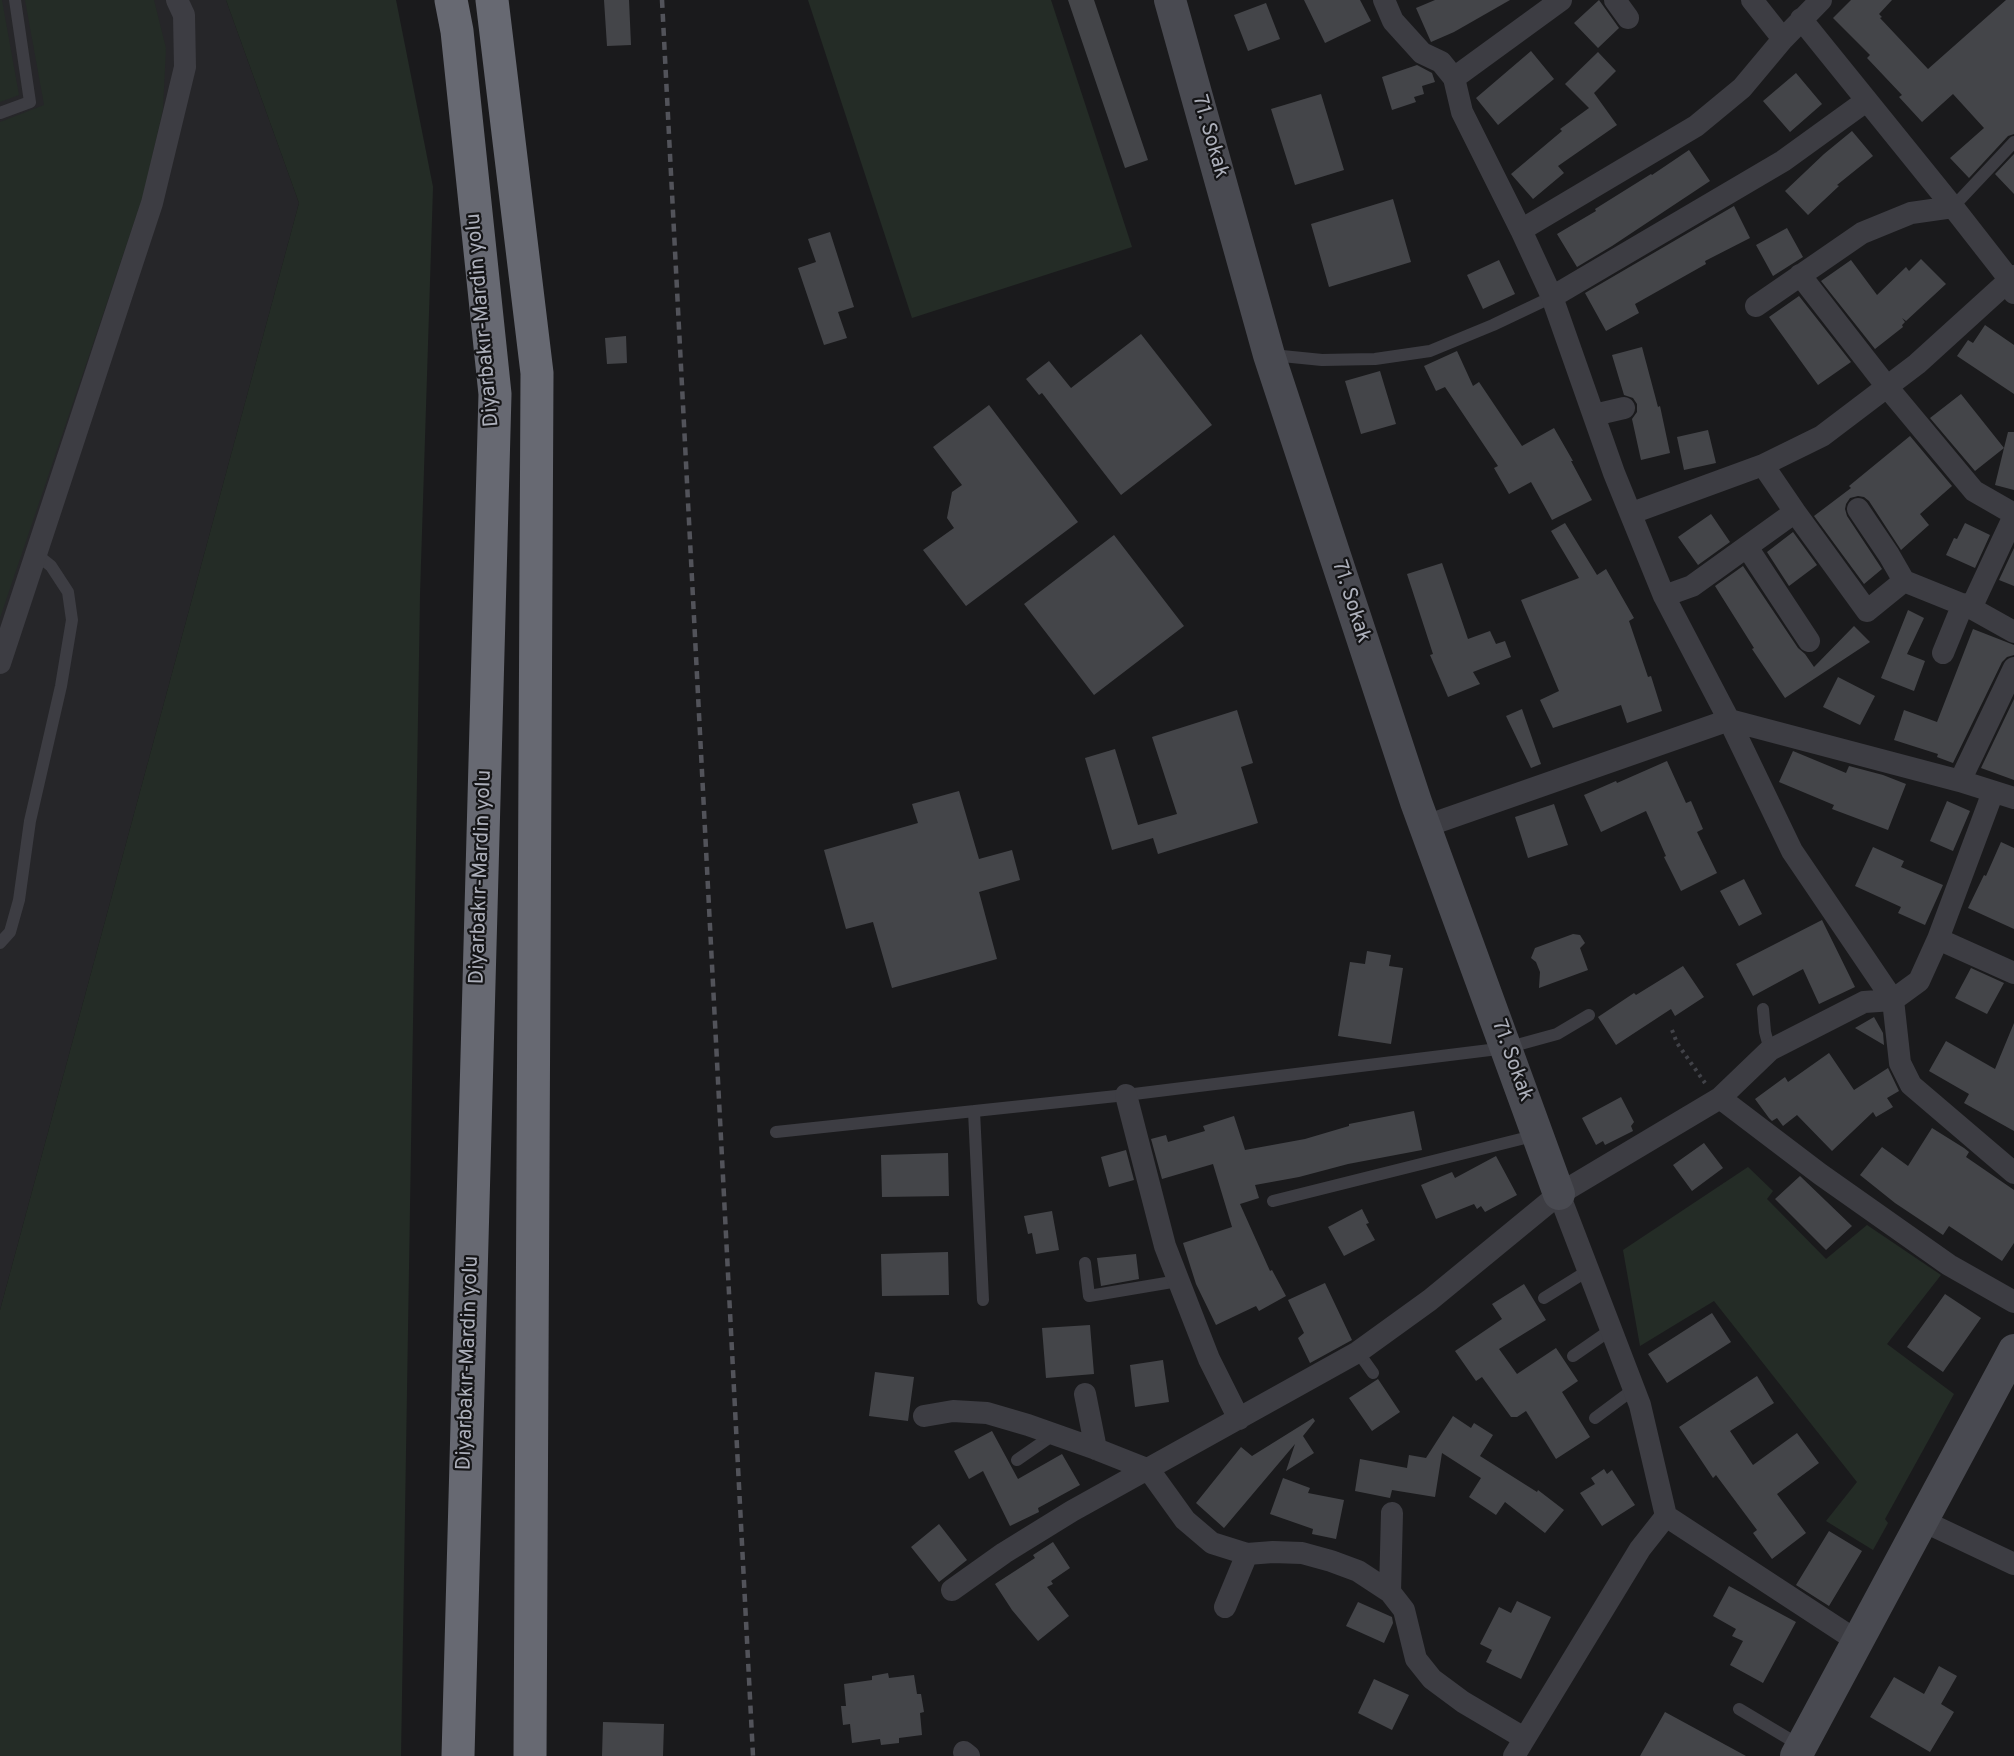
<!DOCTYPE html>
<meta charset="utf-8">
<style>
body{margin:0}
canvas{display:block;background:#1a1a1c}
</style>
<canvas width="2014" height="1756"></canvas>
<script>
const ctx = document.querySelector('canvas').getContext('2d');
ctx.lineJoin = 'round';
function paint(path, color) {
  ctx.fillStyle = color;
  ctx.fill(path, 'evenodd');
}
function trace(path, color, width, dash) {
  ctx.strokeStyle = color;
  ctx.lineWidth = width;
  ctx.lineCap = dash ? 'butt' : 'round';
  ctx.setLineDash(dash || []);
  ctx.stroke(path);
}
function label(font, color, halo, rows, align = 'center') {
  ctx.font = font + ' Overpass,sans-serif';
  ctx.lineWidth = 4.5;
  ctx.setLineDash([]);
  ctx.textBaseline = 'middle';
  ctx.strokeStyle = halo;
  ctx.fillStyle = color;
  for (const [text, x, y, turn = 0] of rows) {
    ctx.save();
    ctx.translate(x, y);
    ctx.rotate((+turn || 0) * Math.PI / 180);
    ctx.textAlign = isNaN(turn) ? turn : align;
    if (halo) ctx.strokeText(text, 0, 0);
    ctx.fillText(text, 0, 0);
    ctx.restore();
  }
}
paint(new Path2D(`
 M0 0H226L299 203 0 1310Z`), '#262629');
paint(new Path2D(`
 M0 0H2L19 95 0 102Z
 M25 0H154L166 48 163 109 143 196 0 618V122L44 105Z
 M226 0H396L433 187 420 594 401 1756H0V1310L299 203Z
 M808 0H1051L1132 247 912 318Z
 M1748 1167 1773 1191 1767 1199 1826 1259 1867 1225 1941 1275 1887 1344 1954 1394 1885 1519 1888 1523 1873 1550 1826 1521 1857 1482 1714 1301 1640 1346 1623 1250Z`), '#242c26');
paint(new Path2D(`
 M604 0H629L631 45 607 46Z
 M1068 0H1094L1148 160 1125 168Z
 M1304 0H1360L1371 21 1325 43Z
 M1435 0H1510L1454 32 1431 42 1416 8Z
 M1599 0 1619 28 1598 48 1574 23Z
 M1851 0H1892L1879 14 1882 17 1880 18 1928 69 2006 0H2014V134L2008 136 1969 178 1950 158 1984 128 1953 94 1922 122 1899 97 1902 95 1867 58 1870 55 1833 18Z
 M1266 3 1280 39 1248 51 1234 15Z
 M1531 51 1554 79 1498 125 1476 98Z
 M1598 52 1616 71 1594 93 1617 125 1558 166 1564 173 1533 199 1511 174 1562 131 1560 129 1589 108 1565 84Z
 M1417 65 1432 73 1435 82 1422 86 1424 94 1414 97 1416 102 1392 110 1382 77Z
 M1796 73 1822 104 1790 132 1763 101Z
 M1321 94 1344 170 1295 185 1271 109Z
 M1852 131 1873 156 1837 185 1839 186 1808 215 1785 191 1824 154Z
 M1689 150 1710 181 1612 246 1577 267 1557 234 1596 211 1595 209 1651 174 1652 175Z
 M2014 154V194L1995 174Z
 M1393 199 1411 262 1329 287 1311 224Z
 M1734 206 1750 238 1705 261 1706 264 1635 304 1639 313 1606 331 1585 293Z
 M1787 228 1803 257 1773 276 1756 245Z
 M830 232 854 307 838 312 847 338 824 345 798 268 816 262 808 239Z
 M1921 259 1946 284 1906 321 1902 318 1905 322 1902 325 1903 327 1875 349 1821 281 1851 260 1877 295 1906 267 1909 271Z
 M1499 260 1515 294 1483 309 1467 275Z
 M1799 296 1851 362 1818 385 1769 317Z
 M1985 325 2014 345V394L1957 356 1968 340 1973 343Z
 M1141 334 1212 425 1121 495 1042 393 1039 395 1026 379 1049 361 1071 388Z
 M626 336 627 363 607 364 605 338Z
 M1642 347 1658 407 1660 406 1670 453 1641 460 1632 419 1637 412V404L1633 398 1624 395 1612 355Z
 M1457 351 1473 386 1479 382 1522 446 1554 428 1573 461H1571L1592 500 1552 520 1531 482 1509 494 1494 468 1498 466 1445 387 1436 391 1424 366Z
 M1380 371 1396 424 1361 434 1345 381Z
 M1961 394 2004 448 2008 432H2014V490L1995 485 2004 448 1975 471 1930 418Z
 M989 405 1078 522 966 606 923 550 954 528 947 518 952 492 962 485 933 447Z
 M1708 430 1716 463 1684 470 1677 437Z
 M1910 436 1952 486 1920 514 1929 525 1901 550 1869 501 1864 497 1858 496 1850 498 1846 504 1845 509 1847 516 1882 569 1864 584 1814 516 1851 488 1849 486Z
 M1711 514 1730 542 1698 565 1678 537Z
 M1565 523 1597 575 1606 569 1634 618 1629 621 1648 677 1651 676 1662 711 1627 723 1621 705 1553 728 1540 700 1559 691 1521 600 1579 578 1551 531Z
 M1965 523 1990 535 1975 568 1946 555 1954 538 1957 539Z
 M1793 532 1817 565 1789 586 1767 552Z
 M1114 535 1184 626 1094 695 1024 604Z
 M2014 548V586L1999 580Z
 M1442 563 1468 639 1490 631 1496 644 1505 641 1511 657 1473 672 1480 684 1448 697 1430 655 1433 654 1407 574Z
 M1743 566 1798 648 1805 654 1814 667 1854 626 1870 642 1785 698 1752 649 1754 648 1715 586Z
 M1908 610 1924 618 1907 654 1925 661 1914 691 1881 678Z
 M1973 629 2014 645V655L2007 657 2002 662 1953 763 1937 757 1938 754 1894 740 1904 710 1937 722Z
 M1838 677 1875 696 1860 725 1823 707Z
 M2014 699V780L1981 768Z
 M1522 709 1541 764 1531 768 1506 716Z
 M1237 710 1253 763 1241 767 1258 823 1158 854 1153 838 1112 850 1085 758 1115 749 1138 825 1177 814 1152 737Z
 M1793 751 1846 773 1849 766 1883 775 1906 784 1888 830 1832 809 1834 805 1779 782Z
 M1667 761 1686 803 1691 801 1703 829 1697 832 1717 873 1681 891 1664 857 1666 856 1646 811 1601 832 1584 795 1616 781 1617 783Z
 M959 791 979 859 1012 850 1020 880 979 892 997 959 892 988 873 922 846 929 824 850 918 823 912 804Z
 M1947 801 1970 811 1953 851 1930 841Z
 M1554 804 1568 845 1528 858 1515 817Z
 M2001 842 2014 848V929L1968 908 1984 875 1986 876Z
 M1873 847 1904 861 1901 867 1943 885 1925 925 1898 913 1901 907 1855 886Z
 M1744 879 1762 914 1739 926 1720 891Z
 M1822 920 1855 987 1819 1004 1803 969 1753 996 1736 964Z
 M1573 934 1580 935 1585 943 1580 948 1588 970 1539 988 1540 972 1536 962 1531 958 1535 948Z
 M1367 951 1391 955 1389 966 1403 968 1391 1044 1338 1036 1350 962 1365 964Z
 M1683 966 1704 997 1675 1016 1671 1009 1616 1045 1598 1017 1634 993 1636 995Z
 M1971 968 2004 983 1987 1014 1955 998Z
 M1874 1017 1883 1033 1884 1045 1855 1028Z
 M2014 1023V1131L1964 1103 1969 1094 1929 1071 1946 1041 1995 1069Z
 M1829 1053 1854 1090 1888 1068 1899 1091 1887 1098 1893 1107 1876 1117 1873 1112 1832 1151 1797 1115 1783 1126 1777 1118 1772 1121 1769 1118 1755 1099 1785 1077 1788 1082Z
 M1621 1097 1634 1122 1631 1126 1633 1131 1605 1145 1603 1141 1596 1145 1582 1118Z
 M1414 1111 1422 1150 1348 1164 1299 1177 1255 1185 1259 1198 1240 1204 1270 1271 1272 1270 1286 1296 1259 1311 1256 1306 1216 1325 1196 1284 1183 1243 1232 1227 1213 1164 1162 1179 1151 1139 1166 1135 1168 1142 1205 1131 1203 1126 1234 1116 1245 1150 1305 1139 1349 1126V1124Z
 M1932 1128 1964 1148 1969 1152 1966 1157 2014 1190V1243L2002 1261 1949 1226 1943 1235 1895 1203 1860 1175 1882 1147 1908 1166Z
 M1704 1143 1723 1168 1692 1191 1673 1165Z
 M1126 1150 1134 1180 1109 1187 1101 1157Z
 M948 1153 949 1196 882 1197 881 1155Z
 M1496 1156 1517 1195 1485 1212 1481 1206 1477 1209 1474 1204 1436 1219 1421 1185 1452 1172 1455 1178Z
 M1800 1176 1852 1226 1826 1250 1775 1199Z
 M1362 1209 1369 1223 1366 1224 1375 1240 1344 1256 1328 1227Z
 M1052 1211 1059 1250 1036 1254 1032 1233 1028 1234 1024 1216Z
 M948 1252 949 1295 882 1296 881 1254Z
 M1136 1254 1139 1279 1101 1286 1097 1258Z
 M1325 1283 1352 1340 1310 1363 1298 1338 1304 1333 1288 1300Z
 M1524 1284 1546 1320 1499 1349 1517 1374 1556 1348 1578 1381 1562 1392 1590 1437 1556 1459 1526 1411 1517 1417H1511L1482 1377 1476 1381 1455 1351 1502 1319 1492 1304Z
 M1945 1294 1981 1318 1943 1372 1907 1347Z
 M1712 1313 1731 1342 1667 1383 1648 1354Z
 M1090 1325 1094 1374 1046 1378 1042 1328Z
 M1163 1360 1169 1402 1135 1407 1130 1365Z
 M875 1372 914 1377 908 1421 869 1416Z
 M1757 1376 1774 1403 1730 1431 1753 1465 1797 1433 1819 1463 1777 1494 1806 1533 1772 1559 1753 1533 1757 1530 1716 1475 1713 1478 1679 1427Z
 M1378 1379 1400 1412 1372 1431 1349 1398Z
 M1453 1416 1471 1428 1474 1423 1493 1435 1480 1456 1537 1492 1538 1490 1564 1510 1545 1533 1505 1502 1496 1515 1469 1497 1481 1478 1442 1453 1435 1497 1392 1490 1390 1498 1355 1491 1360 1459 1407 1468 1409 1455 1426 1458Z
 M1313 1418 1315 1421 1303 1436 1314 1453 1286 1471 1295 1444 1224 1528 1196 1503 1241 1447 1252 1456Z
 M992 1431 1018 1479 1062 1454 1080 1485 1038 1508 1039 1512 1010 1526 983 1471 969 1479 954 1451Z
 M1604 1469 1607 1474 1612 1470 1635 1505 1602 1526 1580 1493 1595 1484 1591 1478Z
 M1283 1478 1310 1488 1308 1493 1344 1500 1336 1539 1312 1534 1313 1529 1270 1514Z
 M939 1524 967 1560 939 1582 911 1547Z
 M1829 1531 1862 1551 1829 1606 1796 1585Z
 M1053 1542 1070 1568 1051 1581 1053 1584 1047 1587 1069 1616 1038 1641 1012 1610 995 1584 1035 1558 1033 1555Z
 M1729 1586 1796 1622 1763 1683 1730 1665 1743 1641 1732 1636 1736 1629 1713 1616Z
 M1517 1601 1551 1617 1521 1679 1486 1662 1492 1650 1480 1644 1499 1607 1511 1613Z
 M1358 1602 1392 1617 1393 1623 1384 1643 1346 1626Z
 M1939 1666 1957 1676 1941 1704 1954 1712 1930 1752 1870 1717 1894 1677 1924 1694Z
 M888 1673 889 1678 914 1675 917 1694H921L924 1712 920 1713 922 1735 899 1738V1743L881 1745 880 1739 852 1743 850 1724 843 1725 841 1706H846L844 1684 872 1680V1676Z
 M1374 1679 1409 1695 1392 1730 1358 1713Z
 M1665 1712 1746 1756H1640Z
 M603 1722 664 1724 663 1756H602Z`), '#444549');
trace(new Path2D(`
 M1672 1030 1677 1043 1705 1083`), '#414248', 4, [3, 4.5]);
trace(new Path2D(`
 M0 113 30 102 15 0
 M1953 207 2014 142
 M1272 355 1322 360 1375 359 1430 351 1493 325 1552 297
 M0 943 10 932 19 900 30 821 61 686 72 620 68 592 51 566 36 554
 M1763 1009 1765 1032 1770 1050
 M974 1111 983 1300
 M776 1132 1126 1095 1506 1048 1557 1034 1589 1015
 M1273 1201 1537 1135
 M1085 1263 1089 1296 1178 1281
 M1544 1298 1589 1270
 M1358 1352 1373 1373
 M1573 1356 1612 1329
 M1595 1418 1634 1389
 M1017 1460 1053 1435
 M1739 1709 1801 1746`), '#3d3d43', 12);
trace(new Path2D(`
 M1384 0 1393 21 1422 53 1441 62 1454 78 1462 112 1521 230 1552 297 1614 473 1664 596 1729 720 1792 851 1893 1000 1900 1063 1911 1085 2014 1173
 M1615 0 1628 18
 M1752 0 1783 39
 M1801 19 1953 207 2010 280 2014 293
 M1454 78 1561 0
 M1521 230 1696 126 1742 88 1783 39 1821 0
 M1800 275 1888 388 1974 491 2014 514
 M1552 297 1783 161 1866 101
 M1756 306 1862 233 1911 213 1953 207
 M1594 415 1624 408
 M1763 465 1795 512 1867 611 1904 581
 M1858 509 1889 555 1904 581 1971 608 2014 632
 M1632 513 1763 465 1822 436 1917 364 2014 276
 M1747 547 1809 641
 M1664 596 1692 586 1795 512
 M1971 608 2014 516
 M1943 653 1963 604
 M0 663 152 203 185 67 184 15 177 0
 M1960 781 2014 668
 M1426 826 1729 720 1960 781 2014 798
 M1938 939 2014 973
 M1126 1095 1165 1246 1209 1359 1239 1419
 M1720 1098 1820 1174 1949 1265 2014 1302
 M1559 1194 1640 1405 1666 1516 1857 1641
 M1085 1394 1096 1449
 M924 1416 953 1411 987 1413 1028 1425 1096 1449 1149 1470 1185 1520 1212 1543 1247 1554 1273 1552 1302 1553 1331 1561 1358 1571 1390 1592 1404 1610 1416 1659 1432 1679 1463 1702 1524 1738
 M1923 1521 2014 1564
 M952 1590 1004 1553 1072 1511 1358 1352 1430 1300 1559 1194 1720 1098 1770 1050 1864 1002 1893 1000 1919 981 1938 939 1993 792
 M1390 1592 1392 1513
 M1225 1607 1247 1554
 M964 1752 969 1756
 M1514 1756 1640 1549 1666 1516`), '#3d3d43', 22);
trace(new Path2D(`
 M1170 0 1269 355 1416 802 1559 1194
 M1796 1756 2014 1350`), '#494a51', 32);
trace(new Path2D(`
 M451 0 457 31 495 394 458 1756
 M492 0 537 373 530 1756`), '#676972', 33);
trace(new Path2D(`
 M662 0 753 1756`), '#52535a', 4.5, [8, 6]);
label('21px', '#adb0bb', '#151517', [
 ["71. Sokak",1209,137,74],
 ["Diyarbakır-Mardin yolu",484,320,-95],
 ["71. Sokak",1350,602,72],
 ["Diyarbakır-Mardin yolu",482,877,-88],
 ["71. Sokak",1511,1061,70],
 ["Diyarbakır-Mardin yolu",469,1363,-88]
]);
</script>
